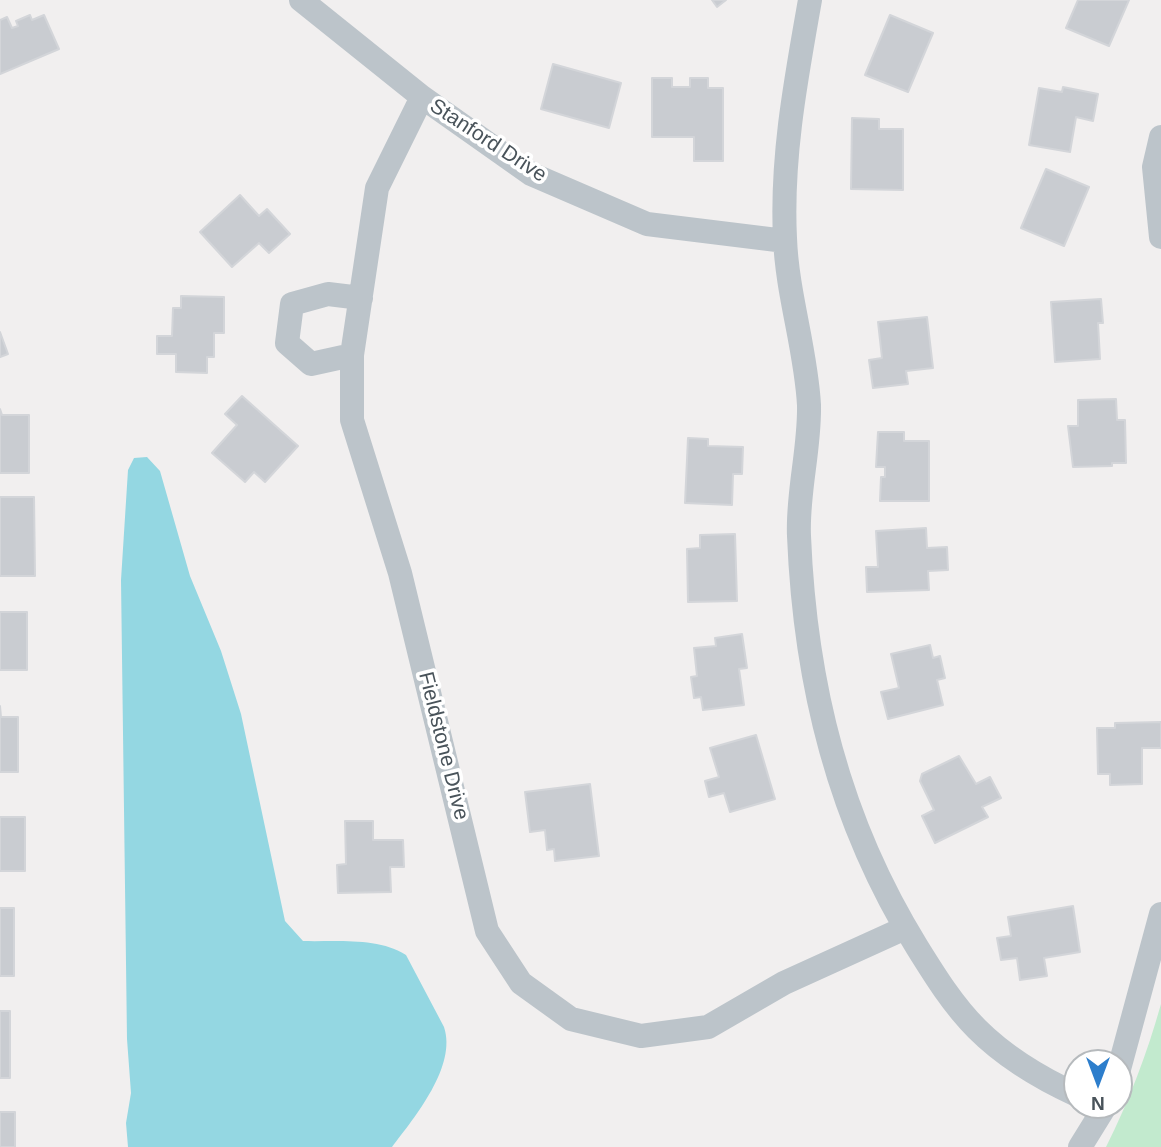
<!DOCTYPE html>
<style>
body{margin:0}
#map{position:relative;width:1161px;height:1147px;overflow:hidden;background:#f1efef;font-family:Helvetica,sans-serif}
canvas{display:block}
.north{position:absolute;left:1063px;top:1049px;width:70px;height:70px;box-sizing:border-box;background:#fff;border:2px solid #b6babd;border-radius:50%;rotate:180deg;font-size:19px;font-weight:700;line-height:28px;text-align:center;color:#49535a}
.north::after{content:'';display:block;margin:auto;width:24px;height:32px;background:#2d7ecc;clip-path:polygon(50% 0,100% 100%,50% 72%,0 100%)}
</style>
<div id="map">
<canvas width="1161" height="1147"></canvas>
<div class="north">N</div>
</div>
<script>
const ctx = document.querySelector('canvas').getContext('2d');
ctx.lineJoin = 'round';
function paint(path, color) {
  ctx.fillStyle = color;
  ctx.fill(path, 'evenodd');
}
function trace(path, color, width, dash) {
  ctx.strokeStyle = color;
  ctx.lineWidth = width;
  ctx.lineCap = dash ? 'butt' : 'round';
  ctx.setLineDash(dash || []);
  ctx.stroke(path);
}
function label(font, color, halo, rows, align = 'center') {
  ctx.font = font + ' Helvetica,sans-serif';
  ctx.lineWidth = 7;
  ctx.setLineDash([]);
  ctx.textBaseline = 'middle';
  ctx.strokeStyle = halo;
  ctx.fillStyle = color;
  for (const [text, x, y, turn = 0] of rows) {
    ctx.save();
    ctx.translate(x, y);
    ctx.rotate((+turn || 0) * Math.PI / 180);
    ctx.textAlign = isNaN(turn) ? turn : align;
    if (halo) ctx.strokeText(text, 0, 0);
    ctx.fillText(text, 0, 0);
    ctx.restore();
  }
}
paint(new Path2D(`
 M1161 1004V1147H1106C1129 1101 1147 1054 1161 1004Z`), '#c2eace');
paint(new Path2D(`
 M147 457 160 471 190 576 221 651 241 714 285 921 303 941C335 942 378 937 406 955L444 1027C457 1066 415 1117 392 1147H128L126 1123 131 1093 127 1039 121 580 128 470 134 458Z`), '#94d7e2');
const building = new Path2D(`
 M712 0H726L717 7Z
 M1078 0H1129L1109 46 1066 28Z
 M30 15 32 20 44 15 59 49 0 74V20L7 17 12 28 18 26 16 21Z
 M890 15 933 33 908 92 865 75Z
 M553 64 621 83 609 128 541 109Z
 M652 78H672V87H690V78H708V88H723V161H694V137H652Z
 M1063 87 1098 94 1093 121 1076 117 1070 152 1029 145 1039 88 1062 92Z
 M852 118 879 119V129H903V190L851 189Z
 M1046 169 1089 187 1064 246 1021 228Z
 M240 195 259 216 267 209 290 234 269 253 259 243 232 267 200 232Z
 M181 296 224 297V333H214V357H207V373L176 372V354H157V336H172L173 308H181Z
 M1101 299 1103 323H1098L1100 359 1055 362 1051 302Z
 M927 317 933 368 906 371 908 384 873 388 869 360 882 358 878 322Z
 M0 332 8 354 0 357Z
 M242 396 298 446 265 482 254 472 245 482 212 453 237 425 225 414Z
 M1116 399 1117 420H1125L1126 463H1112V466L1073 467 1068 426H1078V400Z
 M0 409 2 415H29V473H0Z
 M878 432H904V441H929V501H880L881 477H885V467H876Z
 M688 438 708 439V446L743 447 742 474H733L732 505 685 503Z
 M0 497H34L35 576H0Z
 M926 528 927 548 947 547 948 570 928 571 929 590 867 592 866 567H878L876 531Z
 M735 534 737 601 688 602 687 549 700 548V535Z
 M0 612H27V670H0Z
 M742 634 747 668 739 669 744 705 703 710 701 697 694 698 691 677 697 676 694 648 716 646 715 638Z
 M930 645 933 658 940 656 945 678 937 680 943 705 888 719 881 692 899 688 891 654Z
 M0 706 1 717H18V772H0Z
 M1161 722V748H1142V784L1110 785V774H1098L1097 728H1115V723Z
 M756 735 775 799 730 812 724 793 709 797 705 781 719 777 710 748Z
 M959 756 976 784 990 777 1001 798 982 807 988 817 935 843 922 816 934 810 920 781 922 774Z
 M590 784 599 856 555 861 554 849 547 850 545 830 530 832 525 792Z
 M0 817H25V871H0Z
 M345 821H373V840H403L404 867H390L391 892 338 893 337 865 346 864Z
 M1073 906 1080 952 1044 958 1047 976 1020 980 1017 958 1001 960 997 938 1011 936 1008 917Z
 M0 908H14V976H0Z
 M0 1011H10V1078H0Z
 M0 1112H15V1147H0Z`);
paint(building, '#c9ccd1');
trace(building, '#d3d5d9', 2);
trace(new Path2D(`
 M301 0 422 97 531 174 647 224 785 241
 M810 0C796 79 781 158 785 238 787 294 806 349 809 405 810 449 797 493 799 536 805 684 839 821 917 947 935 976 953 1005 977 1029 1005 1057 1042 1079 1077 1095
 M422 97 377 188 352 355V420L400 573 487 931 521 983 571 1019 641 1036 708 1027 784 983 905 928
 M1161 137 1154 167 1161 237
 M352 355 311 364 287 343 292 304 328 294 361 298
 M1119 1069 1161 914
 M1080 1147 1106 1105`), '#bcc4ca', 24);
label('21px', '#49535a', '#fff', [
 ["Stanford Drive",488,141,33],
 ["Fieldstone Drive",443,746,76]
]);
</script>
